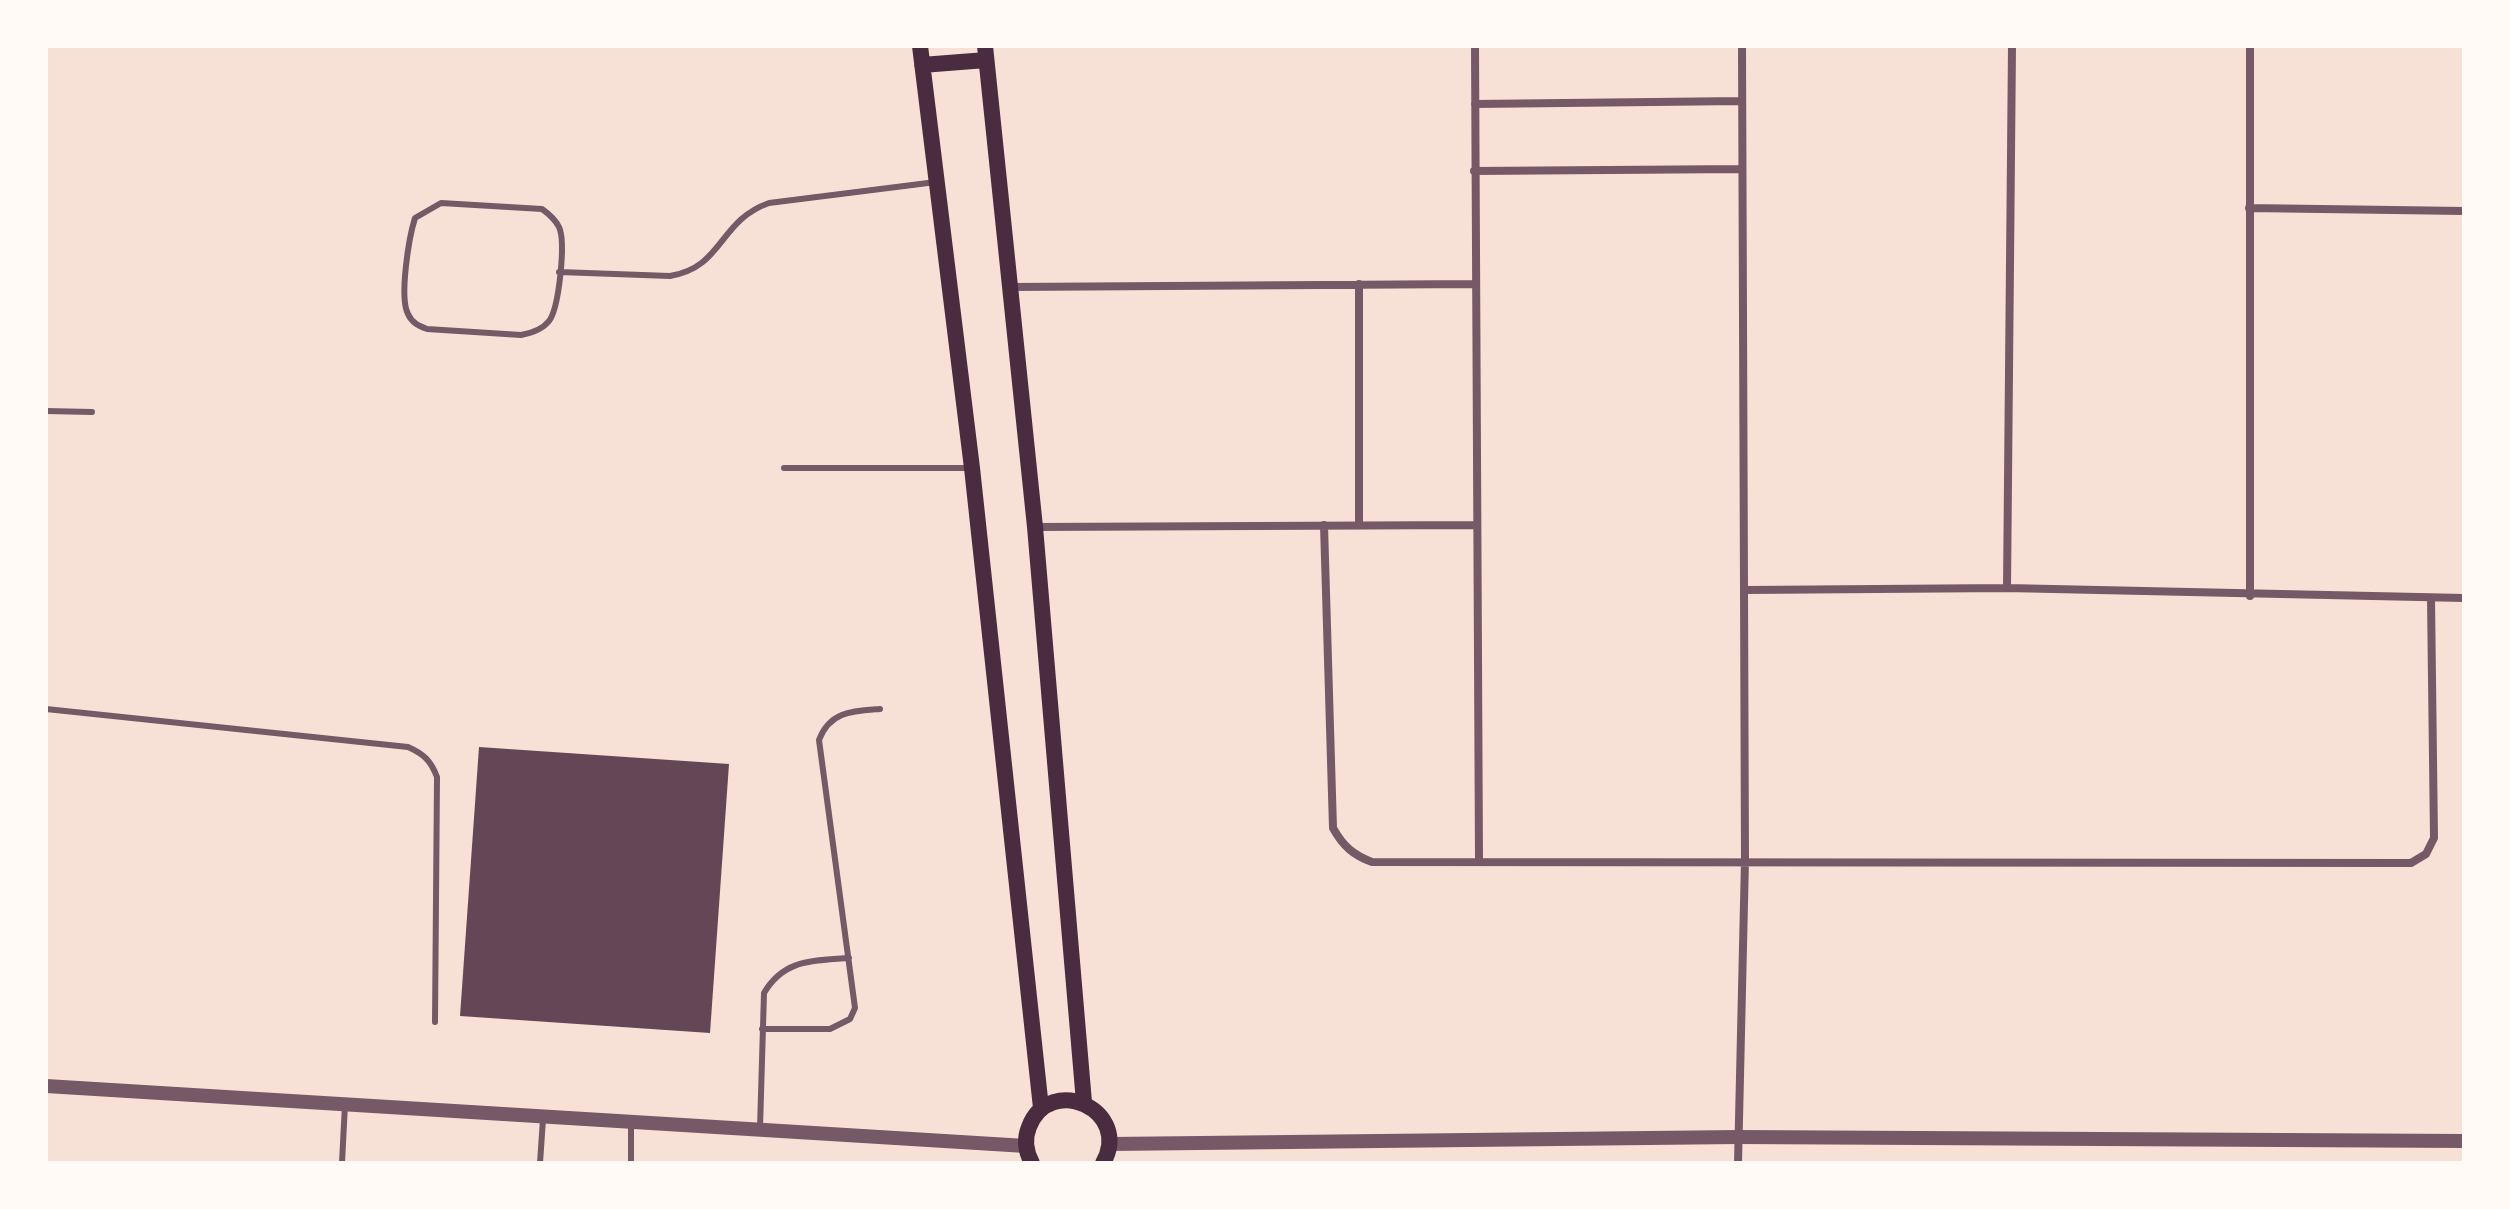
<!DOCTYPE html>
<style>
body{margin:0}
#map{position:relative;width:2510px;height:1209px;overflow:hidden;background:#f7e1d7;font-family:"Sofia Sans Condensed",sans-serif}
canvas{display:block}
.frame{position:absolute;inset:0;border:48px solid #fffaf5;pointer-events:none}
</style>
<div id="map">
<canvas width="2510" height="1209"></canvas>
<div class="frame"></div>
</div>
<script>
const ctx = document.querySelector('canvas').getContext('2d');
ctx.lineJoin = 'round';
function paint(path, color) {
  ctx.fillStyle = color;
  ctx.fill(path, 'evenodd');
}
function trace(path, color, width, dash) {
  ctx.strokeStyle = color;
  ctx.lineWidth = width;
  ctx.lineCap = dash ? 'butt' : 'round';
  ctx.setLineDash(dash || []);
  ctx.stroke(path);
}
paint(new Path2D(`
 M479 747 729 764 710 1033 460 1016Z`), '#644757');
trace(new Path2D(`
 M441 203 542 209C549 214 555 219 559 227 566 242 559 308 549 321 542 330 532 333 521 335L427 329C419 326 412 323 408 314 399 297 409 237 415 218Z
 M559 272 670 276C724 267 718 221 769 203L936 182
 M46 411 92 412
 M784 468H972
 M46 709 408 747C424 754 431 761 437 777L435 1022
 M762 1029H830L850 1019 855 1008 819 740C830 711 853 711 880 709
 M760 1128 764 993C784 959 812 961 849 958
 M342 1163 345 1104
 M540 1163 543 1119
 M631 1163V1124`), '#755966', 6);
trace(new Path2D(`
 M1475 46 1479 862
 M1475 104 1742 101
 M1474 171 1742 169
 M2249 208 2464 211
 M1011 287 1475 284
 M1324 525 1333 828C1343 846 1353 855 1372 862L2411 863 2426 854 2434 838 2431 599
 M1359 525V284
 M1035 527 1477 525
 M2007 588 2012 46
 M1745 590 2007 588 2464 598
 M2250 596V46
 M1738 1163 1745 860 1742 46`), '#755966', 8);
trace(new Path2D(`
 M46 1086 1026 1146
 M1110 1144 1738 1137 2464 1141`), '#755966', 14);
trace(new Path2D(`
 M920 46 972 468 1041 1108
 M985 46 1035 527 1084 1102
 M922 65 986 60
 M1032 1163C1026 1152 1024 1139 1029 1127 1050 1072 1133 1111 1103 1163`), '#4a2c40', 16);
</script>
